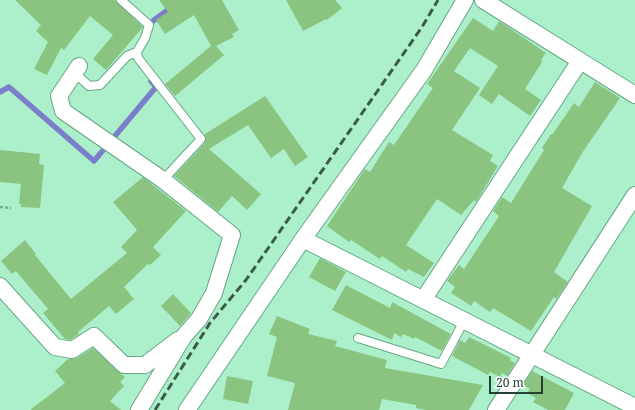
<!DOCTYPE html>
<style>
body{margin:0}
#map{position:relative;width:635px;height:410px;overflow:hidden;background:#acf0cb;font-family:"Noto Serif",serif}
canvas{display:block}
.scale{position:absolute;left:489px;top:376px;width:54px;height:18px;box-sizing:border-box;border:2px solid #254133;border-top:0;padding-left:5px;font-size:12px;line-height:14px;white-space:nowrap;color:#254133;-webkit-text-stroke:3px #fff;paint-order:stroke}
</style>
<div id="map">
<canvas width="635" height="410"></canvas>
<div class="scale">20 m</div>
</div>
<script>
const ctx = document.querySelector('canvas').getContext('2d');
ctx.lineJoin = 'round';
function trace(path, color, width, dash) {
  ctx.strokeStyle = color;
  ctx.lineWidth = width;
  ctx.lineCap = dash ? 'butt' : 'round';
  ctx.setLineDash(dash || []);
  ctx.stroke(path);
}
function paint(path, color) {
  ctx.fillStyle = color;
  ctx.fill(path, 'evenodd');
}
trace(new Path2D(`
 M153 21 181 0
 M0 92 9 87 94 161 156 87 151 81`), '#7b7fca', 5.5);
paint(new Path2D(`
 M15 0H115L143 27 106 70 93 59 113 35 90 16 64 50 61 48 47 75 34 69 48 42 36 31 41 25Z
 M159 0H222L239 30 232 34 234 37 216 46 224 55 175 96 165 84 211 46 194 15 165 34 156 20 168 12Z
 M286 0H335L342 8 327 20 326 19 303 31Z
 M473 18 493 31 499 21 546 53 541 60 542 62 525 89 541 100 530 116 499 94 492 104 479 95 498 66 470 48 454 71 480 88 452 130 493 155 490 161 498 166 476 202 474 200 461 215 437 199 406 245 434 263 424 277 408 269 406 272 382 256 380 259 351 240 349 242 327 226 365 169 370 172 389 142 394 145 433 88 427 84Z
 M595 82 620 98 582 153 562 188 592 206 554 272 568 282 556 299 554 297 531 331 493 308 490 312 474 301 471 306 451 293 455 287 447 281 459 265 464 269 499 216 493 211 502 197 511 203 544 150 542 148 551 134 552 135 574 103 579 107Z
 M265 96 308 157 295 166 284 149 271 158 248 125 209 149 261 194 247 210 232 196 218 212 174 176 205 143V134Z
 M0 150 40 154 39 164 44 165 40 208 21 207V204H19L21 184 0 182Z
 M143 177 186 211 153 247 161 255 150 265 148 264 124 287 134 299 116 314 109 306 78 332 79 334 70 340 65 339 43 313 48 309 16 271 12 274 1 261 25 240 36 254 35 255 71 299 127 253 121 247 137 230 113 202Z
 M320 258 346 272 335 291 309 277Z
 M346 285 390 308 392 302 451 334 442 351 415 337 414 339 403 334 401 337 394 333 392 340 332 310Z
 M173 294 191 313 180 326 161 306Z
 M277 316 310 329 308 334 337 341 335 346 387 360 385 368 483 385 469 410H425L416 408V405L382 399 379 410H288L295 383 267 376 277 337 269 334Z
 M469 337 511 358 510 360 515 363 507 376 502 373 500 377 490 372 488 375 452 356 460 340 465 343Z
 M93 348 125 377 120 382 124 386 110 401 121 410H30L65 383 55 371 68 359 77 358Z
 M532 371 574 393 565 410H548L533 402 536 398 527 393 530 389 523 385Z
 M227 376 253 381 248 404 223 399Z`), '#8bc480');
const service = new Path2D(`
 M121 0 149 25 145 38 137 52 138 58 201 139 163 180
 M75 73 89 86 100 85 127 56 137 52
 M358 338 441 364 464 321`);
const minor = new Path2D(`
 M483 0 635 95
 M79 66 59 96 63 111 163 180 232 235 214 293 199 319 184 336 139 410
 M303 239 635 407
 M0 286 55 347 72 350 94 336 124 365H145L178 340
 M423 300 580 61
 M187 410 303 239 424 70 465 0
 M496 410 635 195`);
trace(service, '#65a785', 10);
trace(minor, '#65a785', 18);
trace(new Path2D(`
 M0 207 11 208`), '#77ac90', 2.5, [3, 2]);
trace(service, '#fff', 8);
trace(minor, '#fff', 16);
trace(new Path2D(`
 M155 410 210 323 246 280 422 27 438 0`), '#3a5c4b', 3, [8, 4]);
</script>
